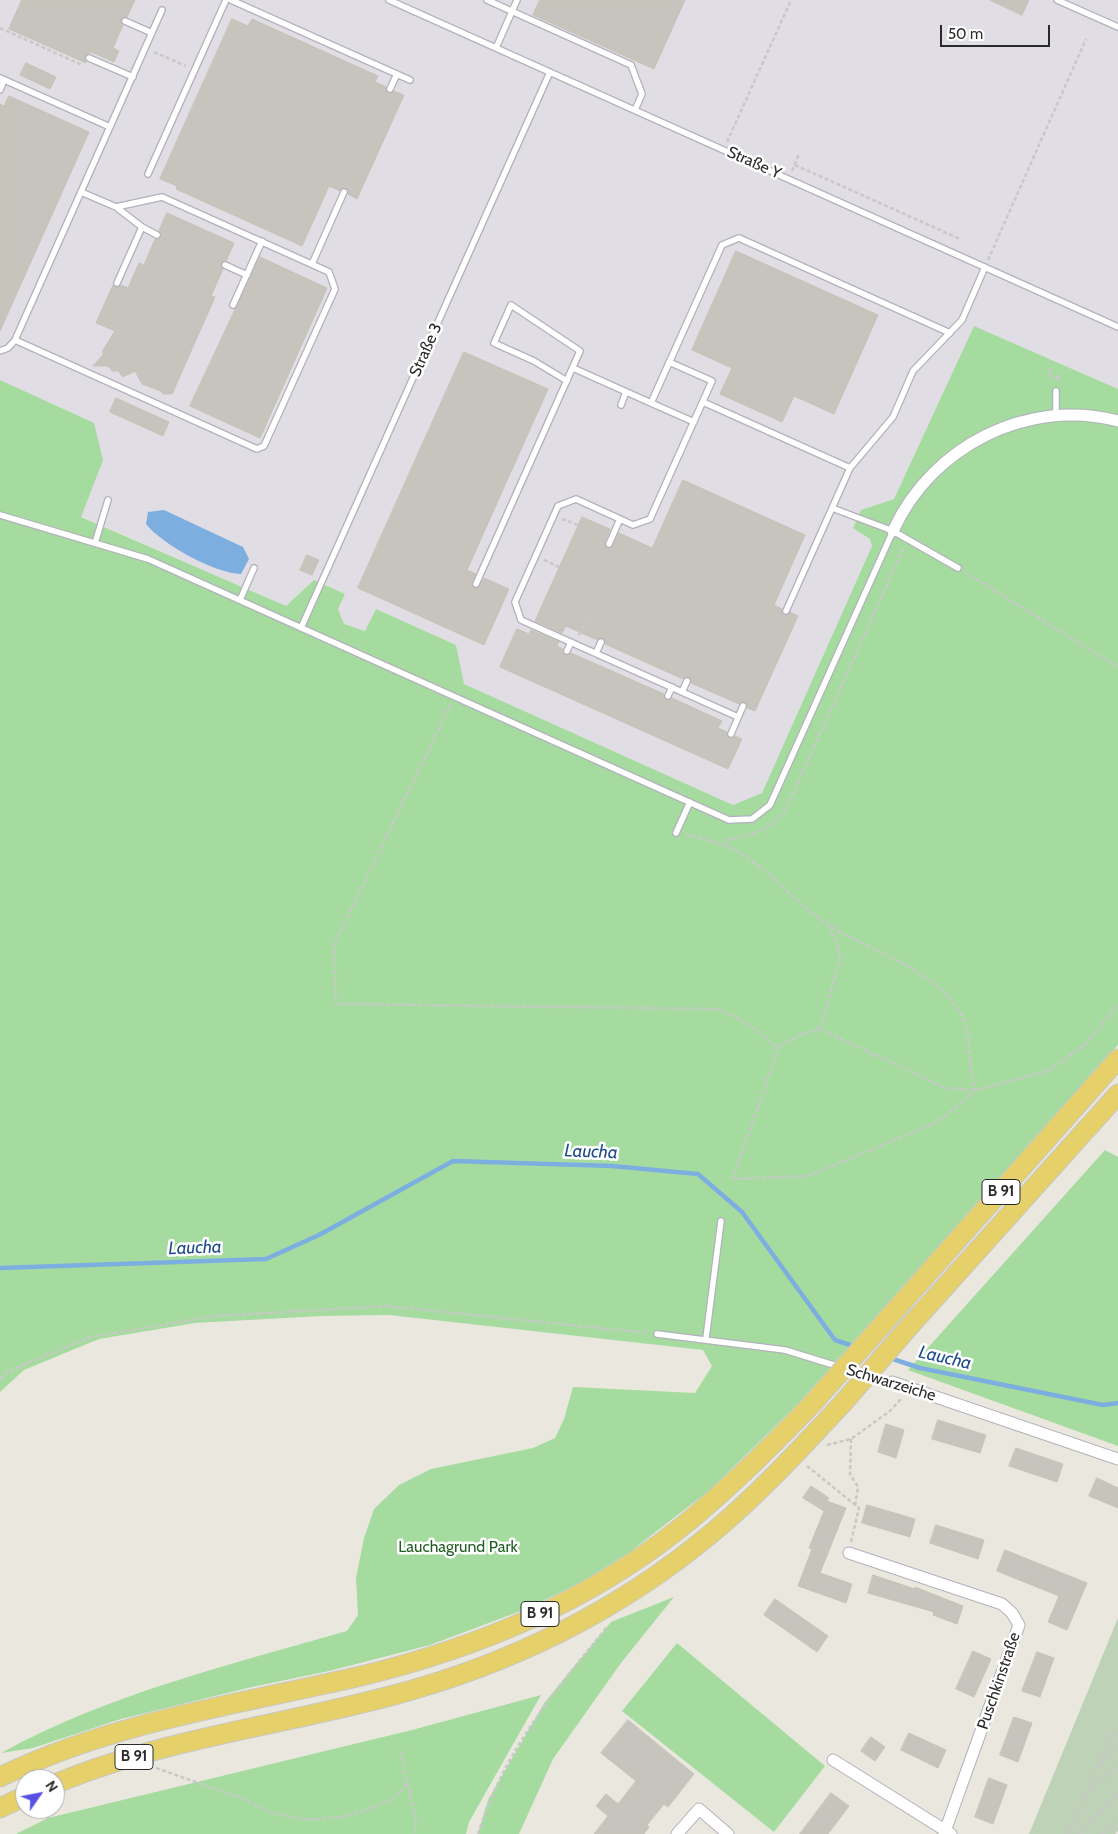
<!DOCTYPE html>
<meta charset="utf-8">
<style>
body{margin:0}
#map{position:relative;width:1118px;height:1834px;overflow:hidden;background:#eae8de;font-family:Cabin,sans-serif}
canvas{display:block}
.north{position:absolute;left:15px;top:1769px;width:50px;height:50px;box-sizing:border-box;background:#fff;border:1px solid #aaa;border-radius:50%;rotate:57deg;font-size:14px;font-weight:700;line-height:20px;text-align:center;color:#2a2a2a}
.north::after{content:'';display:block;margin:auto;width:18px;height:22px;background:#5850e5;clip-path:polygon(50% 0,100% 100%,50% 72%,0 100%)}
.scale{position:absolute;left:940px;top:25px;width:110px;height:22px;box-sizing:border-box;border:2px solid #2a2a2a;border-top:0;padding-left:6px;font-size:15px;line-height:18px;white-space:nowrap;color:#2a2a2a;-webkit-text-stroke:4px #fff;paint-order:stroke}
</style>
<div id="map">
<canvas width="1118" height="1834"></canvas>
<div class="north">N</div>
<div class="scale">50 m</div>
</div>
<script>
const ctx = document.querySelector('canvas').getContext('2d');
ctx.lineJoin = 'round';
function paint(path, color) {
  ctx.fillStyle = color;
  ctx.fill(path, 'evenodd');
}
function trace(path, color, width, dash) {
  ctx.strokeStyle = color;
  ctx.lineWidth = width;
  ctx.lineCap = dash ? 'butt' : 'round';
  ctx.setLineDash(dash || []);
  ctx.stroke(path);
}
function label(font, color, halo, rows, align = 'center') {
  ctx.font = font + ' Cabin,sans-serif';
  ctx.lineWidth = 5;
  ctx.setLineDash([]);
  ctx.textBaseline = 'middle';
  ctx.strokeStyle = halo;
  ctx.fillStyle = color;
  for (const [text, x, y, turn = 0] of rows) {
    ctx.save();
    ctx.translate(x, y);
    ctx.rotate((+turn || 0) * Math.PI / 180);
    ctx.textAlign = isNaN(turn) ? turn : align;
    if (halo) ctx.strokeText(text, 0, 0);
    ctx.fillText(text, 0, 0);
    ctx.restore();
  }
}
paint(new Path2D(`
 M0 0H1118V389L974 326 894 499 861 510 853 527 870 539 872 546 762 793 733 805 463 684 456 645 376 609 366 631 344 624 338 609 344 594 314 580 286 606 81 516 0 445Z`), '#e1dde4');
paint(new Path2D(`
 M974 326 1118 389V1045L798 1404 711 1489 630 1552 582 1582 526 1609 430 1645 329 1671 252 1687 121 1719 33 1748 1 1753C108 1694 229 1665 347 1631L358 1615 356 1578 364 1538 374 1509 399 1485 431 1469 533 1448 555 1438 564 1419 573 1387 695 1393 712 1366 703 1350 389 1315 321 1316 195 1323 99 1339 24 1370 0 1392V380L94 423 103 460 81 517 286 606 314 580 345 594 338 609 344 624 365 631 376 609 456 645 464 684 733 805 762 793 872 546 870 539 853 528 861 510 894 499Z
 M1105 1150 1118 1157V1446L908 1370Z
 M674 1597 621 1663 553 1759 519 1834H478L488 1800 545 1702 611 1622Z
 M677 1643 825 1766 774 1832 622 1711Z
 M541 1695 469 1822 466 1834H16L48 1818 412 1730Z`), '#a6dba0');
paint(new Path2D(`
 M1118 1618V1831L1115 1834H1029Z`), '#bdd2b7');
paint(new Path2D(`
 M164 510 243 547 249 559 241 574C214 573 163 545 146 524L148 512Z`), '#7caee0');
trace(new Path2D(`
 M0 1268 266 1259 319 1235 453 1161 612 1166 698 1174 742 1212 835 1340 856 1347
 M890 1358 920 1368 1103 1405 1118 1403`), '#7caee0', 4.5);
const building = new Path2D(`
 M22 0H135L127 17 121 20 123 25 113 48 119 51 114 62 91 52 85 56 86 63 9 29Z
 M540 0H685L654 69 533 15Z
 M990 0H1029L1022 15Z
 M232 19 248 26 252 19 378 76 375 82 386 87 388 93 394 91 404 95 357 199 348 194 345 188 340 191 329 186 302 246 176 189 177 186 160 179Z
 M26 63 56 77 50 89 20 75Z
 M9 96 89 132 0 331V104L4 106Z
 M167 213 234 243 226 261 221 264 223 269 211 296 215 297 172 394H163L161 391 142 384 135 371 123 377 118 371H112L108 366H93L103 355V350L115 331 96 323 113 285 116 287 121 285 128 288 139 263 144 265 155 239 161 237 159 231Z
 M736 251 878 315 834 414 794 396 782 422 720 394 732 368 692 350Z
 M260 257 327 288 260 438 190 406Z
 M464 352 548 389 467 570 476 574 471 584 474 588 479 587 484 578 509 589 484 645 358 588Z
 M116 398 169 422 163 436 110 412Z
 M683 480 805 535 774 605 782 609 784 615 790 612 798 616 755 711 747 708 745 702 739 704 691 683 688 677 683 679 605 644 602 638 597 640 566 626 562 633 535 621 582 517 610 529 605 543 607 548 612 547 619 533 652 548Z
 M307 555 319 560 312 575 300 570Z
 M517 629 529 634 531 630 559 642 557 646 563 649 565 655 571 653 664 694 667 700 672 698 722 721 718 728 727 732 728 737 732 739 735 736 742 739 728 769 500 667Z
 M938 1420 986 1435 980 1453 932 1439Z
 M886 1424 904 1430 896 1458 878 1452Z
 M1016 1448 1063 1464 1057 1482 1009 1466Z
 M1097 1478 1118 1488V1508L1089 1496Z
 M811 1486 829 1498 827 1501 846 1508 820 1573 852 1584 846 1603 798 1586 812 1549 809 1548 824 1511 803 1498Z
 M867 1505 915 1519 910 1537 862 1523Z
 M936 1525 984 1540 978 1559 930 1543Z
 M1005 1550 1087 1583 1067 1630 1048 1622 1059 1596 997 1571Z
 M873 1575 915 1589V1587L963 1606 957 1624 933 1615 934 1612 868 1593Z
 M775 1599 828 1636 817 1652 764 1615Z
 M973 1651 991 1659 974 1697 956 1689Z
 M1037 1652 1054 1658 1040 1697 1022 1691Z
 M1014 1717 1032 1723 1018 1762 1000 1755Z
 M628 1720 694 1774 668 1807 664 1804 647 1825 649 1827 644 1834H594L608 1816 596 1806 606 1794 618 1804 636 1781 601 1753Z
 M909 1733 946 1750 938 1768 901 1750Z
 M871 1737 885 1747 875 1761 861 1751Z
 M989 1778 1007 1785 993 1824 975 1817Z
 M831 1793 849 1806 828 1834H800Z`);
paint(building, '#c6c4bd');
trace(building, '#c5c4b7', 1);
const service = new Path2D(`
 M231 0 410 80
 M389 0 1118 327
 M487 0 631 65 642 94 635 110
 M1057 0 1118 27
 M125 21 152 33
 M496 48 517 0
 M89 58 133 77
 M0 78 110 127
 M390 89 397 74
 M0 90 4 80
 M148 174 226 0
 M116 207 142 227 157 235
 M312 264 344 192
 M225 265 247 275
 M117 283 142 227
 M233 305 262 241
 M15 340 257 449 264 446 335 289 329 272 162 197 116 207 81 192
 M0 351 8 348 15 340 162 10
 M669 362 712 381 650 519 633 525 576 499 558 506 515 602 521 620 738 717
 M573 368 651 403
 M1056 391V416
 M703 402 850 468
 M621 405 626 392
 M694 422 651 403 722 245 739 238 950 333
 M832 508 893 531 958 568
 M0 515 148 559 729 820 752 819 770 805 893 531
 M95 543 108 500
 M609 544 620 519
 M476 584 580 351 511 305 494 343 534 361 567 381
 M240 600 254 568
 M786 611 850 468 893 417 913 371 962 320 985 267
 M301 628 550 72
 M567 651 571 642
 M596 653 601 642
 M682 692 687 681
 M668 696 672 687
 M731 734 743 706
 M676 833 690 802
 M657 1334 785 1350 863 1374
 M706 1338 721 1221
 M872 1376 892 1382`);
const minor = new Path2D(`
 M893 531C931 447 1027 397 1118 421
 M892 1382 1118 1459
 M849 1553 1002 1604 1012 1613 1019 1625 944 1834
 M833 1760 951 1834
 M677 1834 699 1809 728 1834`);
const trunk = new Path2D(`
 M883 1324 1118 1059
 M908 1328 1118 1094
 M0 1777C112 1722 240 1704 361 1676 473 1649 583 1604 675 1532 724 1494 769 1449 812 1404
 M55 1784C162 1739 278 1726 390 1696 509 1665 617 1612 712 1533 759 1494 801 1448 843 1403
 M0 1808 25 1796`);
trace(service, '#b2b1bc', 8);
trace(minor, '#b2b1bc', 13);
trace(trunk, '#c8c8c8', 21);
trace(new Path2D(`
 M0 28 82 65
 M154 52 186 66
 M727 142 791 0
 M795 165 960 239
 M792 171 799 154
 M988 260 1086 39
 M1050 368 1048 374 1058 378
 M1058 381 1061 373
 M562 519 578 525
 M544 560 559 567
 M965 572 1118 667
 M579 635 586 621
 M451 704 334 944 336 1004 719 1009 747 1023 778 1048
 M686 834C702 839 721 843 736 851 772 871 797 905 832 927 873 953 930 967 958 1009 975 1033 965 1064 976 1090L938 1122 808 1176 733 1179 778 1048 802 1034 820 1029 946 1088 976 1090 1047 1071 1084 1046 1118 1005
 M724 846 726 840C751 836 771 830 786 809L904 547
 M820 1029 840 959 837 942 828 926
 M0 1379 7 1372 90 1337 215 1316 386 1306 648 1333
 M851 1439 850 1474 858 1487 855 1506
 M827 1445 851 1439 890 1411 901 1399
 M807 1466 859 1508 851 1542
 M400 1751 416 1820 415 1834
 M1101 1762 1118 1747
 M156 1768 241 1798 272 1813 307 1820 349 1816 392 1800 407 1783
 M1086 1796 1118 1766
 M478 1834C504 1751 553 1693 607 1627
 M1068 1834 1113 1733 1118 1735
 M1078 1834 1118 1794
 M1102 1834 1118 1821`), '#c8c8c8', 2.5, [4, 2.5]);
trace(service, '#fff', 5.5);
trace(minor, '#fff', 11);
trace(trunk, '#e5d06a', 19);
const trunkBridge = new Path2D(`
 M843 1403 908 1328
 M812 1404 883 1324`);
trace(trunkBridge, '#c8c8c8', 21, []);
trace(trunkBridge, '#e5d06a', 19);
for (const [x, y, w] of [
 [1001,1192,38],
 [540,1614,38],
 [134,1757,38]
]) {
  const box = new Path2D();
  box.roundRect(x - w / 2, y - 12.5, w, 25, 4);
  ctx.fillStyle = '#fff';
  ctx.fill(box);
  trace(box, '#2a2a2a', 1);
}
label('bold 15px', '#2a2a2a', null, [
 ["B 91",1001,1192],
 ["B 91",540,1614],
 ["B 91",134,1757]
]);
label('16px', '#2a2a2a', '#fff', [
 ["Straße Y",754,163,24],
 ["Straße 3",426,350,-66],
 ["Schwarzeiche",891,1383,17],
 ["Puschkinstraße",999,1681,-71]
]);
label('16px', '#225f24', '#fff', [
 ["Lauchagrund Park",458,1547]
]);
label('italic 18px', '#1d4a8b', '#fff', [
 ["Laucha",591,1152,2],
 ["Laucha",195,1248,-2],
 ["Laucha",945,1358,13]
]);
</script>
